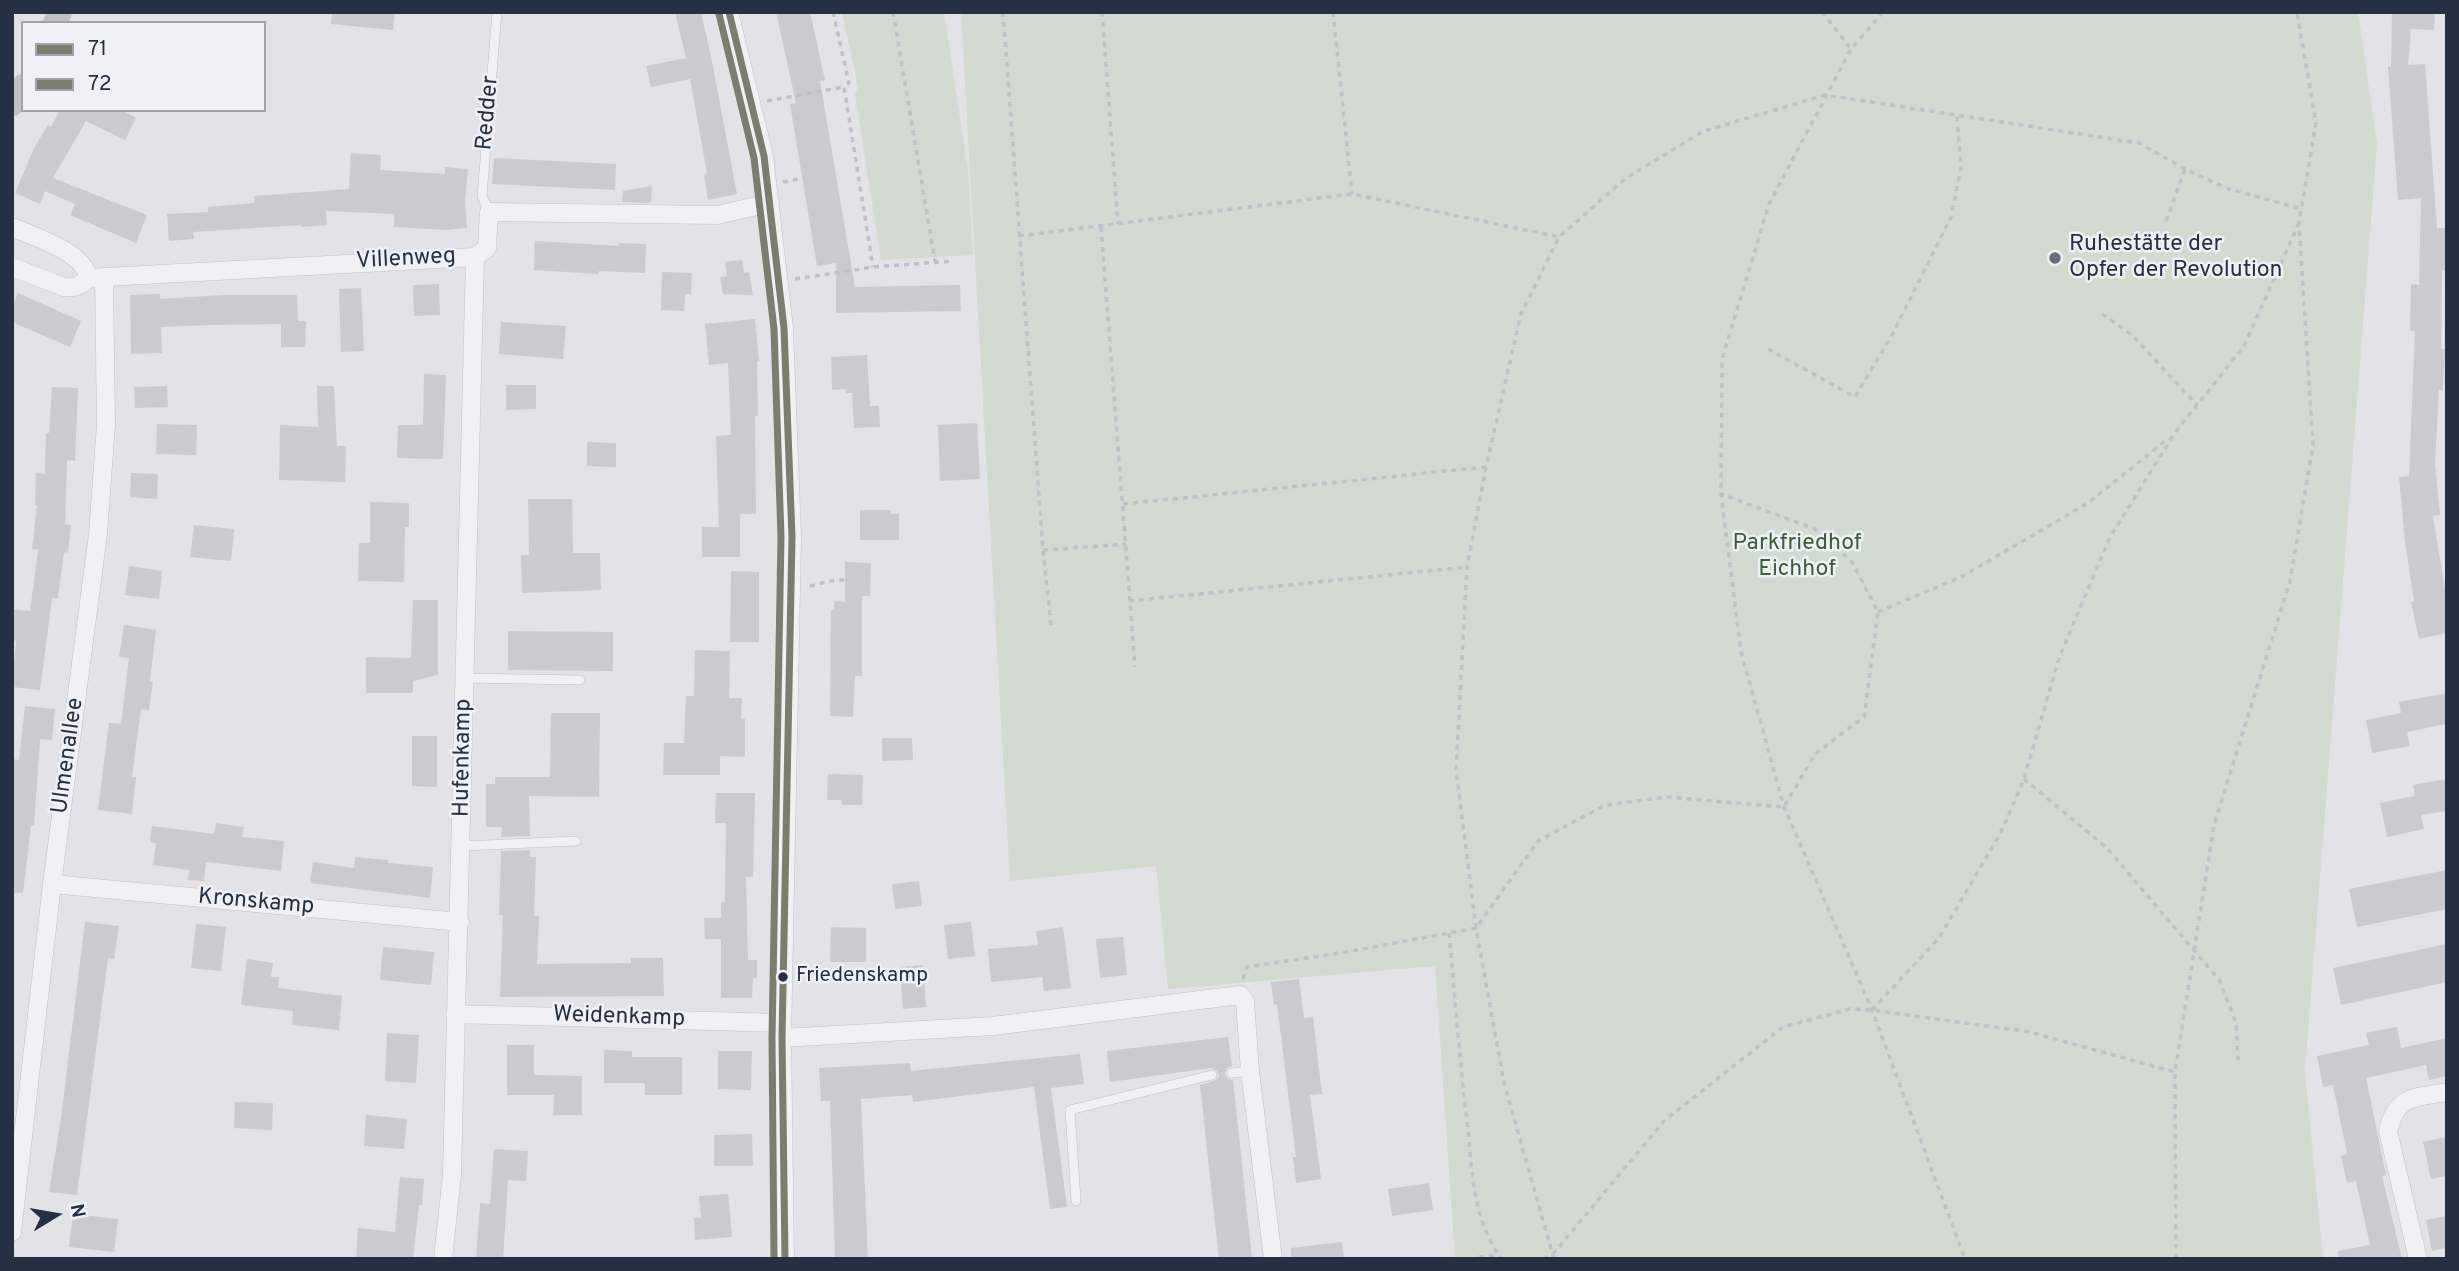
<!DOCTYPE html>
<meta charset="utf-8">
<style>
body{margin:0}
#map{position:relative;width:2459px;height:1271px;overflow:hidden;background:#e1e3e6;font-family:Overpass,sans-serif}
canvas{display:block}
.frame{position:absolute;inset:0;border:14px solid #253142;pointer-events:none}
.legend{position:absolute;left:21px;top:21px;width:245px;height:91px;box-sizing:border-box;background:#eef2f7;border:2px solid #9ea5af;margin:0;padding:9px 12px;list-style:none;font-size:21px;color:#253142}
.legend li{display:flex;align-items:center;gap:14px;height:35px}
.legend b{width:35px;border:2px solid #9ea5af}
.north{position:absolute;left:21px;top:1180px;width:70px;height:70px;-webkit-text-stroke:5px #eef2f7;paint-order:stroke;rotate:79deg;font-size:19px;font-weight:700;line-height:28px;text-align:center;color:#253142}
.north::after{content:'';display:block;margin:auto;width:24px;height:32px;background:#253142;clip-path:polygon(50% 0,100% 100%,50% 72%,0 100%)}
</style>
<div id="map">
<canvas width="2459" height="1271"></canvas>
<div class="frame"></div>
<ul class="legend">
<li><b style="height:9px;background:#797e6f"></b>71</li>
<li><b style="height:9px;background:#797e6f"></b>72</li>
</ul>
<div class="north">N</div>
</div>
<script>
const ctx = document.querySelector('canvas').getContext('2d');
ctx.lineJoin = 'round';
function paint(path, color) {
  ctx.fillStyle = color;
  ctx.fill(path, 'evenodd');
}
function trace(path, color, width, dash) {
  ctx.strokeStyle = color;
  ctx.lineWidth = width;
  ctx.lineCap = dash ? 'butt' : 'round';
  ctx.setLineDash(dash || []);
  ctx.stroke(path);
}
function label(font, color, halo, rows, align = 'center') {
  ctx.font = font + ' Overpass,sans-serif';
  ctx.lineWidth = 5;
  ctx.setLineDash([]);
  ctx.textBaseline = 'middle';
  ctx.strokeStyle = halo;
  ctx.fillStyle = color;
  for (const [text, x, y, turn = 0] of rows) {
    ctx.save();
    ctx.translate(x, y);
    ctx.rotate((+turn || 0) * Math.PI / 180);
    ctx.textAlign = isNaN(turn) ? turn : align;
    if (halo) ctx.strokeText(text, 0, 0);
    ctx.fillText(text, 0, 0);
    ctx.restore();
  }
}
paint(new Path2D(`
 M842 12H944L968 171 973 255 881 260 855 94 858 87Z
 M961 12H2358L2377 144 2305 1071 2323 1259H1455L1435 966 1168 989 1156 866 1010 881Z`), '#d1dbd0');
paint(new Path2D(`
 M332 12H395L393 30 331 24Z
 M675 12H701L711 56 737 194 708 200 704 174 707 173 690 79 651 87 646 66 686 58Z
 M776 12H810L825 80 820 81 855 287 960 285 961 311 836 313V263L817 266 790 104 796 103Z
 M2392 12H2435L2434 30 2411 29 2408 65 2425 64 2437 228H2447L2446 270H2442L2441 349H2445L2443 390H2439L2435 463 2440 515 2433 516 2447 601V633L2419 639 2411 602 2414 601 2405 542 2399 477 2409 476 2415 331 2410 330 2411 284 2419 285 2421 198 2398 200 2388 67H2391Z
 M60 110H122L136 118 125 140 86 121 53 178 147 215 136 243 70 215 75 204 45 191 40 204 15 193 34 148 48 125 51 127Z
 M351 153 381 155 380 170 445 174V167L468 169 465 202 467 228 445 230 394 227V214L326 211 327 225 301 227V225L193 232 194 239 169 241 167 214 208 212V207L254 203V196L349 189Z
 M494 158 616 164 615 190 492 184Z
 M652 186 651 203 622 202 623 191Z
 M535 241 619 246V243L646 244 645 273 599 271V274L534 270Z
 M742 260 744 273 749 272 753 295 723 294 720 277 727 276 725 262Z
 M662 272 692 273 691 294H685L684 311 661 310Z
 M439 284 440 315 414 316 413 285Z
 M361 288 364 351 341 352 339 289Z
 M18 293 81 321 70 347 12 322V307Z
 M160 294V299L223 295H297L298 321H306L305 347H281V324L211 325 161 327 162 353 131 354 130 295Z
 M755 319 759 361H757L758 416H755L756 514H740V557H702V527H719L716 436 731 435 728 363 709 365 705 324Z
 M501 322 566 326 563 359 499 354Z
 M867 355 870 406H879L880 427 854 428 852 393H846L845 389 832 390 831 357Z
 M424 374 446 375 443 459 397 458 398 425H423Z
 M506 385H536V409L506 410Z
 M167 386 168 407 135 408 134 387Z
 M317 386H334L337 446H346L345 482 279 480 280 425 318 427Z
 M52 387 78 388 75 461 67 460 65 524 71 525 68 553 64 552 58 598H52L40 690 12 687 16 641 12 640V609L30 611 38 550 32 549 37 505H35L36 473 45 474 46 433H49Z
 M977 423 980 479 940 481 938 425Z
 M157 424 197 425 196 455 156 454Z
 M587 442 616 443V467L587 466Z
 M131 473 158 474 157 499 130 497Z
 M528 499H572L573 553H600L601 590 522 593 521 555H529Z
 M370 502 409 503V527H405L404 582 358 581 359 543H370Z
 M860 510H891V514H899V540H860Z
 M194 525 234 529 231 561 190 557Z
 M845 562 871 563 870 596H862V676H855L853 717 830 716 831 610H834V601L845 602Z
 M129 566 162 571 159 599 125 595Z
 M731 571 759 572V642H730Z
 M413 600H438V675L413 681V693H366V657L411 658Z
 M124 625 156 630 150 681H153L149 710 141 709 132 777H136L132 814 98 810 109 723 121 724 129 658 119 657Z
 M508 631 613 632V671L508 670Z
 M695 650 730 651 729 698H742L741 718 745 719V757L720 756V775H663L664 743H684L686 696H694Z
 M2447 693V724L2407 732 2410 746 2372 753 2366 720 2401 713 2399 702Z
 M25 706 55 709 52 740 40 739 34 826H31L23 893H12V759L19 760Z
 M551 713H600L599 797 529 796 530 836 501 837 502 827H486V784H495V777H550Z
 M412 736H437V787L412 786Z
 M882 738H912L913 760 882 761Z
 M828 774 863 775 862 805H842V800H827Z
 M2447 779V811L2421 815 2424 829 2387 837 2380 803 2415 796 2413 785Z
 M716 793H755L753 877H746L748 960H757V978H753L752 998H721V939H705L704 918H721V902H725L726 823H715Z
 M216 823 244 827 242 837 284 841 281 871 206 862 204 881 188 880 189 870 153 865 156 843 150 842 152 826 214 834Z
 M530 850V857H536L534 916H539L537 964 631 963V958H663L664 996 500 997 503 915H499L501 851Z
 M355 857 388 860V863L433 867 430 898 310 883 313 862 354 868Z
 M2447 870V909L2357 927 2349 889Z
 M919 881 922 906 895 909 892 884Z
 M85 922 119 926 114 959 108 958 77 1195 49 1192 61 1118Z
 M971 922 975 956 948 959 944 925Z
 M196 924 226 927 221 971 191 968Z
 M831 927 866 928V962H830Z
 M1063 927 1071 988 1044 991 1042 977 991 982 988 949 1038 945 1036 931Z
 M1123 937 1127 975 1100 978 1096 939Z
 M2447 944V982L2341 1005 2333 968Z
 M383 947 434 952 431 985 380 980Z
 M247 959 273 963 271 977H279L278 988 342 996 339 1030 292 1025 293 1011 241 1005Z
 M923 965 926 1007 903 1009 900 967Z
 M1299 979 1304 1018 1313 1017 1322 1094 1310 1095 1321 1179 1296 1183 1293 1157H1296L1277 1004 1274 1005 1271 982Z
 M2397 1027 2401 1048 2447 1038V1076L2429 1080 2426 1065 2366 1078 2386 1175 2382 1176 2402 1259H2339L2338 1251 2370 1245 2356 1181 2347 1183 2341 1156 2347 1154 2333 1085 2323 1087 2317 1056 2369 1045 2366 1033Z
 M387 1033 419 1035 416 1083 385 1081Z
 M1228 1037 1232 1066 1227 1068 1225 1073 1227 1078 1233 1080 1252 1259H1219L1200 1085 1216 1080 1219 1076 1217 1071 1211 1068 1110 1082 1107 1051Z
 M507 1045H534V1075L582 1076V1115H553L554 1095H507Z
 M604 1050 632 1051V1057H682V1095H645V1083H604Z
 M718 1051H752L751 1090 718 1089Z
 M1080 1054 1084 1084 1051 1088 1067 1207 1050 1209 1034 1087 913 1102 912 1095 861 1099 868 1259H835L830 1101H821L819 1068 910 1063 911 1071Z
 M235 1102 273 1103 272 1130 234 1128Z
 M366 1115 407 1119 404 1149 364 1146Z
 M752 1134 753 1166H714V1135Z
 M2447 1137V1176L2431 1179 2423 1142Z
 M494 1149 528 1151 526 1181 508 1180 503 1259H476L480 1203 490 1204Z
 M400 1177 424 1179 422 1205H419L413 1259H356L358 1228 395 1232Z
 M1429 1183 1433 1210 1392 1216 1388 1189Z
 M728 1194 732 1237 695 1240 694 1218H701L699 1196Z
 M73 1214 118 1219 114 1252 69 1247Z
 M2447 1216V1248L2432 1251 2426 1220Z
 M1342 1242 1344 1259H1291V1248Z`), '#c9cbcf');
const service = new Path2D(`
 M489 212 482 196 497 12
 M465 678 580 680
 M462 846 576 841
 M1232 1073 1250 1071
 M1076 1201 1070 1110 1212 1075`);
const minor = new Path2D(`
 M729 12 764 156 784 328 792 537 782 1038 785 1259
 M12 227C34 237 85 252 88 278
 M12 267 64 287C75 288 81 286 88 278L475 257 487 248 489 212 717 215 770 203
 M52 884 460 922
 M455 1014 782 1023
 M782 1038 993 1026 1240 995 1245 1001 1250 1071 1273 1259
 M12 1232 52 884 98 534 106 424 104 278
 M443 1259 452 1174 475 257
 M2418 1259 2388 1131C2396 1095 2414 1098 2447 1092`);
trace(service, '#bfc1c4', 10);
trace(minor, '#bfc1c4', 19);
trace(new Path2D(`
 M833 12 849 83 844 87 873 267
 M893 12 935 261
 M1003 12 1043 550 1051 625
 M1102 12 1118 224
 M1333 12 1352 194
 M1822 12 1851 49
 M1883 12 1851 49 1769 204 1722 359 1721 494 1741 652 1784 807 1872 1010 1965 1259
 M767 101 844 87
 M783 182 803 178
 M2166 221 2185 169
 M1101 227 1135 667
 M2133 233 2140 235
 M1019 236 1352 194 1559 237
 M795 279 873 267 954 261
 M2102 314 2132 335 2197 405
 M1768 349 1855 397 1891 337 1951 217 1961 168 1957 116
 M1123 504 1486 467
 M1043 550 1126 544
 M810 586 835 580H845
 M1129 601 1467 567
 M1878 612 1961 577 2088 503 2169 438
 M2024 779 2107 848 2220 981 2236 1023 2238 1060
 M1449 933C1455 995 1459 1058 1467 1120 1472 1167 1472 1221 1502 1259
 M1243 979 1247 967 1346 952 1476 928 1538 841 1605 805 1667 797 1784 807 1815 754 1864 717 1878 612 1852 562 1815 529 1721 494
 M1872 1010 1939 938 2001 832 2024 779 2059 658 2109 539 2174 434 2244 346 2299 223
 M1479 1257 1499 1255
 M1544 1259 1553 1254 1664 1121 1783 1027 1850 1009 1872 1010 2030 1032 2175 1072
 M1554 1259 1504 1083 1476 928 1456 769 1467 567 1486 467 1521 314 1559 237 1626 178 1704 131 1825 95 2139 143 2185 169 2229 189 2302 209
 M2176 1259 2175 1072 2214 825 2290 581 2313 445 2299 223 2316 123 2297 12`), '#bfc1c6', 3.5, [5, 5]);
trace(service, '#f0f1f3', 9);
trace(minor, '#f0f1f3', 18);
trace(new Path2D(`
 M55 23 60 12
 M12 104 23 86`), '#bec1c6', 24);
trace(new Path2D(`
 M729 12 764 156 784 328 792 537 782 1038 785 1259`), '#797e6f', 7);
trace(new Path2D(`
 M719 14 754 158 774 329 781 537 772 1038 774 1259`), '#797e6f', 7);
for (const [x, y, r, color] of [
 [2055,258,7,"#676f7b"],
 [783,977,6,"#253142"]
]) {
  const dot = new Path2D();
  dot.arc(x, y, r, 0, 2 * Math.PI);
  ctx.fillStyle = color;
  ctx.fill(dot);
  trace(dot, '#eef2f7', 2.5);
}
label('21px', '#253142', '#eef2f7', [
 ["Friedenskamp",796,977]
], 'left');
label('23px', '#253142', '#eef2f7', [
 ["Redder",489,113,-85],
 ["Villenweg",406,260,-3],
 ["Ulmenallee",69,756,-82],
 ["Hufenkamp",464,758,-89],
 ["Kronskamp",256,903,5],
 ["Weidenkamp",619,1018,2]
]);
label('23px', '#253142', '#eef2f7', [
 ["Ruhestätte der",2069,245],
 ["Opfer der Revolution",2069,271]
], 'left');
label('23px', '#3b5f31', '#eef2f7', [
 ["Parkfriedhof",1797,544],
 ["Eichhof",1797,570]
]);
</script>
